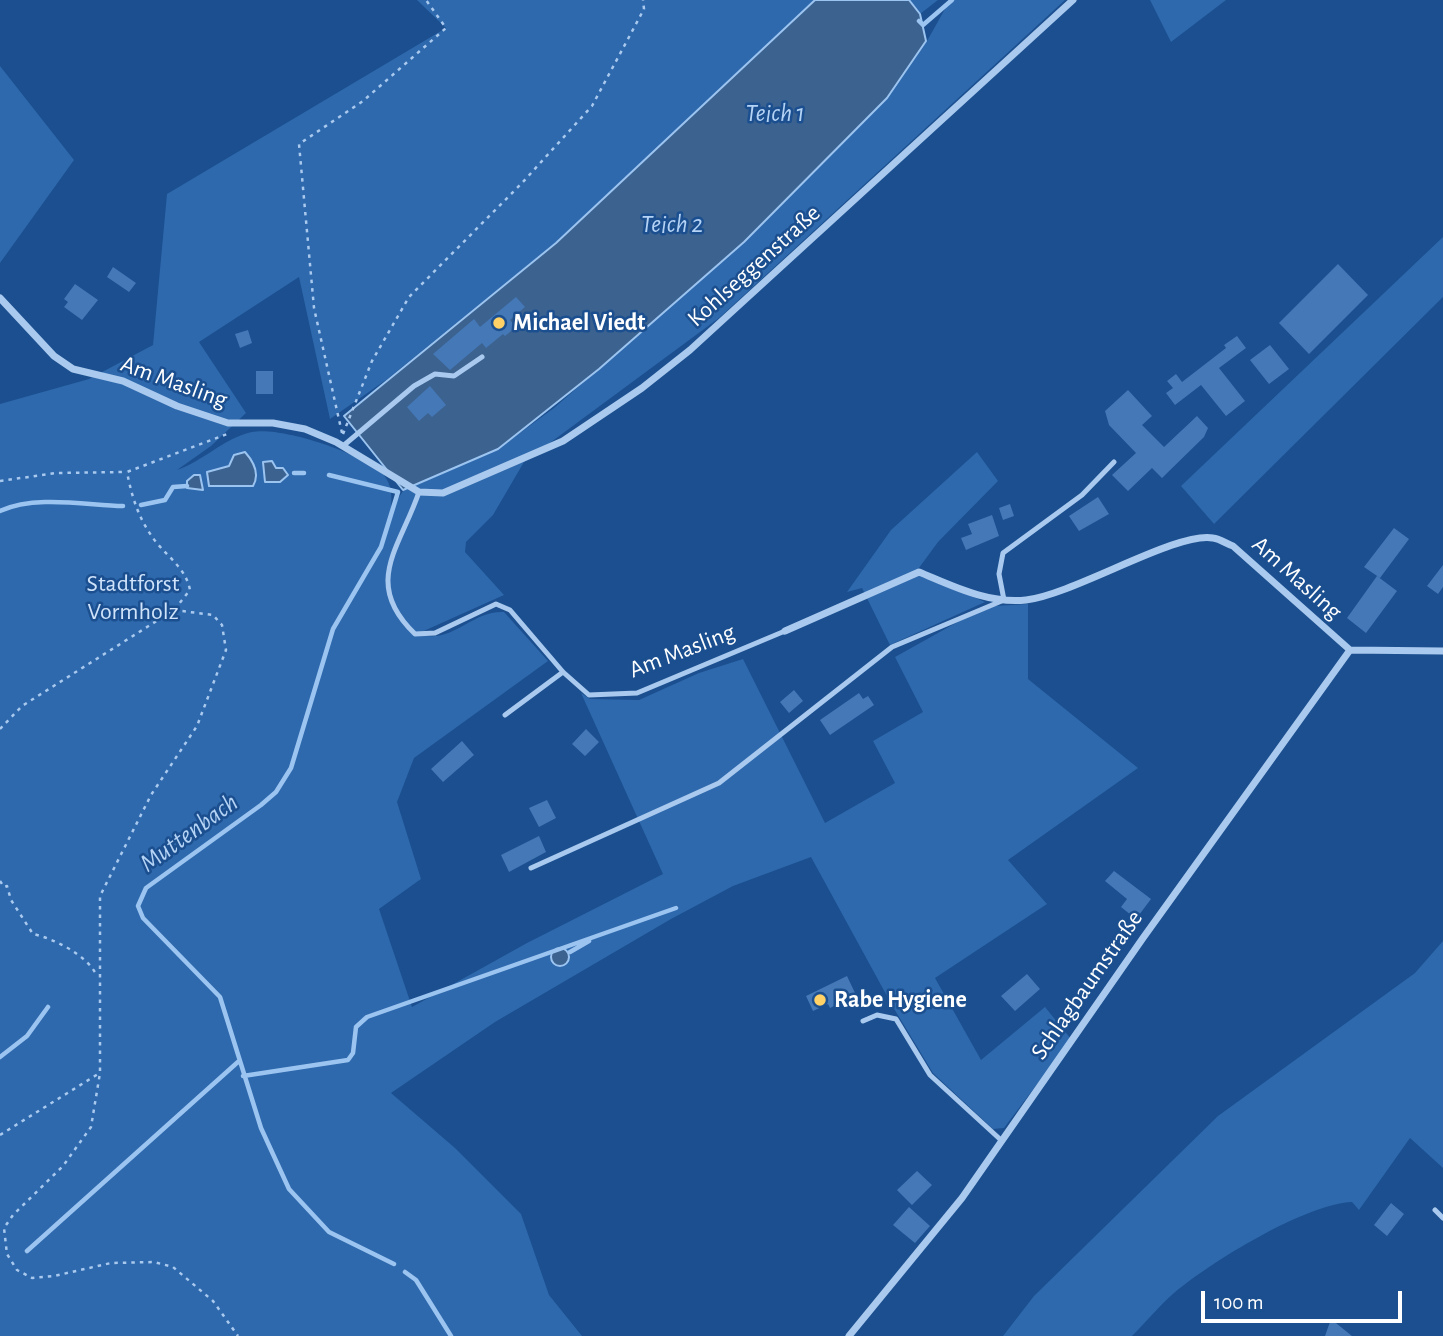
<!DOCTYPE html>
<meta charset="utf-8">
<style>
body{margin:0}
#map{position:relative;width:1443px;height:1336px;overflow:hidden;background:#1b4f8f;font-family:"Alegreya Sans",sans-serif}
canvas{display:block}
.scale{position:absolute;left:1201px;top:1291px;width:201px;height:32px;box-sizing:border-box;border:4px solid #fff;border-top:0;padding-left:9px;font-size:21px;line-height:24px;white-space:nowrap;color:#fff;-webkit-text-stroke:5px #1b4f8f;paint-order:stroke}
</style>
<div id="map">
<canvas width="1443" height="1336"></canvas>
<div class="scale">100 m</div>
</div>
<script>
const ctx = document.querySelector('canvas').getContext('2d');
ctx.lineJoin = 'round';
function paint(path, color) {
  ctx.fillStyle = color;
  ctx.fill(path, 'evenodd');
}
function trace(path, color, width, dash) {
  ctx.strokeStyle = color;
  ctx.lineWidth = width;
  ctx.lineCap = dash ? 'butt' : 'round';
  ctx.setLineDash(dash || []);
  ctx.stroke(path);
}
function label(font, color, halo, rows, align = 'center') {
  ctx.font = font + ' "Alegreya Sans",sans-serif';
  ctx.lineWidth = 5;
  ctx.setLineDash([]);
  ctx.textBaseline = 'middle';
  ctx.strokeStyle = halo;
  ctx.fillStyle = color;
  for (const [text, x, y, turn = 0] of rows) {
    ctx.save();
    ctx.translate(x, y);
    ctx.rotate((+turn || 0) * Math.PI / 180);
    ctx.textAlign = isNaN(turn) ? turn : align;
    if (halo) ctx.strokeText(text, 0, 0);
    ctx.fillText(text, 0, 0);
    ctx.restore();
  }
}
paint(new Path2D(`
 M417 0H815L555 243 386 380 330 419 299 277 199 342 246 413 211 446 177 470C202 462 224 438 252 432 281 426 362 453 383 474 392 484 392 497 391 509L403 491 498 449 554 408 744 242 887 98 927 41 950 0H1065L719 318 524 462 493 515 466 542 465 552 504 595 417 634C454 645 471 610 504 612L548 661 414 758 397 802 421 879 379 909 412 1007 527 943 663 874 581 693 590 699 639 700 699 673 743 659 825 823 895 783 873 741 923 712 895 657 963 619 995 606 1028 604V679L1138 768 1008 860 1047 904 935 978 981 1060 1045 1007 1071 1039 1004 1128 993 1129 933 1073 893 1007 811 857 733 886 671 919 495 1022 391 1093 455 1148 521 1214 549 1295 582 1336H0V404L89 379 153 345 167 194 446 28Z
 M909 0H938L920 14Z
 M1150 0H1226L1171 42Z
 M0 66 74 160 0 263Z
 M1443 237V297L1214 524 1181 486Z
 M977 452 998 481 938 542 916 572 985 602 890 645 862 588 847 592 891 530Z
 M1443 941V1168L1410 1138 1359 1210 1352 1202C1305 1204 1211 1262 1174 1293 1159 1306 1146 1322 1132 1336H1003L1034 1296 1218 1116 1415 973Z`), '#2e69ad');
const water = new Path2D(`
 M815 0H909L920 14 926 41 887 98 744 242 599 369 498 449 403 490 344 416 556 243Z
 M245 452C253 461 260 474 253 486H209L207 472 229 466 234 455Z
 M272 461 276 468H283L288 475 280 482H265L263 462Z
 M194 475H200L203 490 187 488V481Z
 M551 957a9 9 0 1 1 18 0a9 9 0 1 1-18 0Z`);
paint(water, '#3c6290');
trace(water, '#9cc4f0', 2);
trace(new Path2D(`
 M919 21 923 25 952 0
 M294 473H304
 M329 475 398 492 381 547 333 629 291 768 276 792 261 805 146 888 138 906 143 918 220 997 261 1128 289 1189 329 1232 394 1264
 M141 505 165 500 173 487 187 486
 M0 511C36 495 85 505 123 506
 M570 952 589 941
 M0 1057 27 1036 48 1007
 M243 1076 348 1060 353 1053 356 1027 367 1017 676 908
 M27 1251 239 1061
 M405 1272 416 1280 451 1336`), '#9cc4f0', 4.5);
paint(new Path2D(`
 M1338 264 1368 295 1309 354 1279 323Z
 M113 267 136 283 129 292 107 277Z
 M75 284 98 300 82 320 64 307 68 302 64 299Z
 M516 297 525 307 510 320 516 327 505 336 503 334 486 348 482 343 450 370 433 354 474 319 480 327Z
 M248 330 252 343 240 348 235 334Z
 M1237 336 1246 348 1219 368 1245 401 1226 416 1201 385 1175 405 1166 393 1173 388 1167 381 1176 374 1182 382 1226 348 1224 345Z
 M1270 345 1289 369 1269 384 1250 360Z
 M256 371H273V394H256Z
 M430 386 446 405 432 417 428 413 419 421 407 407Z
 M1128 390 1152 416 1142 425 1164 447 1197 416 1208 428 1204 437 1162 478 1152 468 1128 491 1112 475 1136 453 1109 425 1105 411Z
 M1098 497 1109 514 1079 531 1069 516Z
 M1010 504 1014 516 1003 520 999 508Z
 M992 515 999 536 966 550 961 538 972 534 968 524Z
 M1394 528 1409 539 1380 578 1364 567Z
 M1443 565V587L1438 594 1427 586Z
 M1377 576 1397 591 1366 633 1347 618Z
 M794 690 803 701 789 713 780 702Z
 M859 693 863 699 868 696 874 705 830 735 820 720Z
 M586 729 599 742 585 756 572 744Z
 M462 741 474 755 443 782 431 769Z
 M547 800 556 818 539 827 529 808Z
 M539 836 546 852 509 872 501 855Z
 M1114 871 1151 899 1136 919 1121 907 1127 899 1105 881Z
 M1027 974 1040 989 1015 1011 1001 996Z
 M847 976 856 995 830 1008 828 1004 813 1011 806 996Z
 M917 1171 932 1185 912 1205 897 1190Z
 M1391 1203 1404 1214 1387 1236 1374 1225Z
 M909 1207 930 1226 915 1243 893 1225Z
 M1331 1319 1352 1336H1325Z`), '#4478b7');
trace(new Path2D(`
 M342 433 314 308 299 144 363 101 446 28 426 0
 M343 434 372 361 409 297 522 183 592 106 644 9 643 0
 M0 481 56 473 127 472
 M174 610 213 615 222 625 226 650 197 726 151 795 100 896V1073L91 1127 63 1166 13 1215 4 1228 7 1254 17 1270 32 1278 54 1276 111 1263 154 1262 173 1267 213 1301 238 1336
 M0 729 22 706 174 610 190 590C186 569 169 558 156 542 139 520 132 498 127 472L227 434
 M0 881 4 887 7 886 11 900 33 934C55 939 86 955 96 974
 M0 1135 98 1074`), '#a9c9ee', 2.5, [3.5, 5]);
trace(new Path2D(`
 M343 446 414 386 435 374 454 376 482 357
 M419 492C400 548 362 583 415 634L435 633 496 604 510 610 563 672 589 695 637 693 785 631
 M505 715 563 672
 M531 868 719 783 892 647 1004 600 999 574 1003 553 1082 495 1114 462
 M863 1021 877 1015 896 1019 930 1075 1002 1141
 M1435 1210 1443 1218`), '#a9c9ee', 5);
trace(new Path2D(`
 M0 298 54 356 73 369 123 381 177 406 228 423H273L305 429 336 442 419 492 443 493 563 441 642 388 690 350 1073 0
 M785 631 919 572C953 586 988 604 1026 600 1075 594 1177 531 1213 538 1220 539 1227 544 1233 546L1350 650 1443 651
 M849 1336 962 1198 1143 938 1350 650`), '#a9c9ee', 7);
for (const [x, y, r, color] of [
 [499,323,7,"#ffd166"],
 [820,1000,7,"#ffd166"]
]) {
  const dot = new Path2D();
  dot.arc(x, y, r, 0, 2 * Math.PI);
  ctx.fillStyle = color;
  ctx.fill(dot);
  trace(dot, '#1b4f8f', 2.5);
}
label('24px', '#fff', '#1b4f8f', [
 ["Kohlseggenstraße",754,266,-42],
 ["Am Masling",174,382,20],
 ["Am Masling",1297,578,42],
 ["Am Masling",682,651,-21],
 ["Schlagbaumstraße",1087,985,-55]
]);
label('bold 24px', '#fff', '#1b4f8f', [
 ["Michael Viedt",513,323],
 ["Rabe Hygiene",834,1000]
], 'left');
label('24px', '#cfe3fa', '#1b4f8f', [
 ["Stadtforst",133,584],
 ["Vormholz",133,612]
]);
label('italic 26px', '#b5d3f5', '#1b4f8f', [
 ["Teich 1",775,113],
 ["Teich 2",672,224],
 ["Muttenbach",189,833,-36]
]);
</script>
